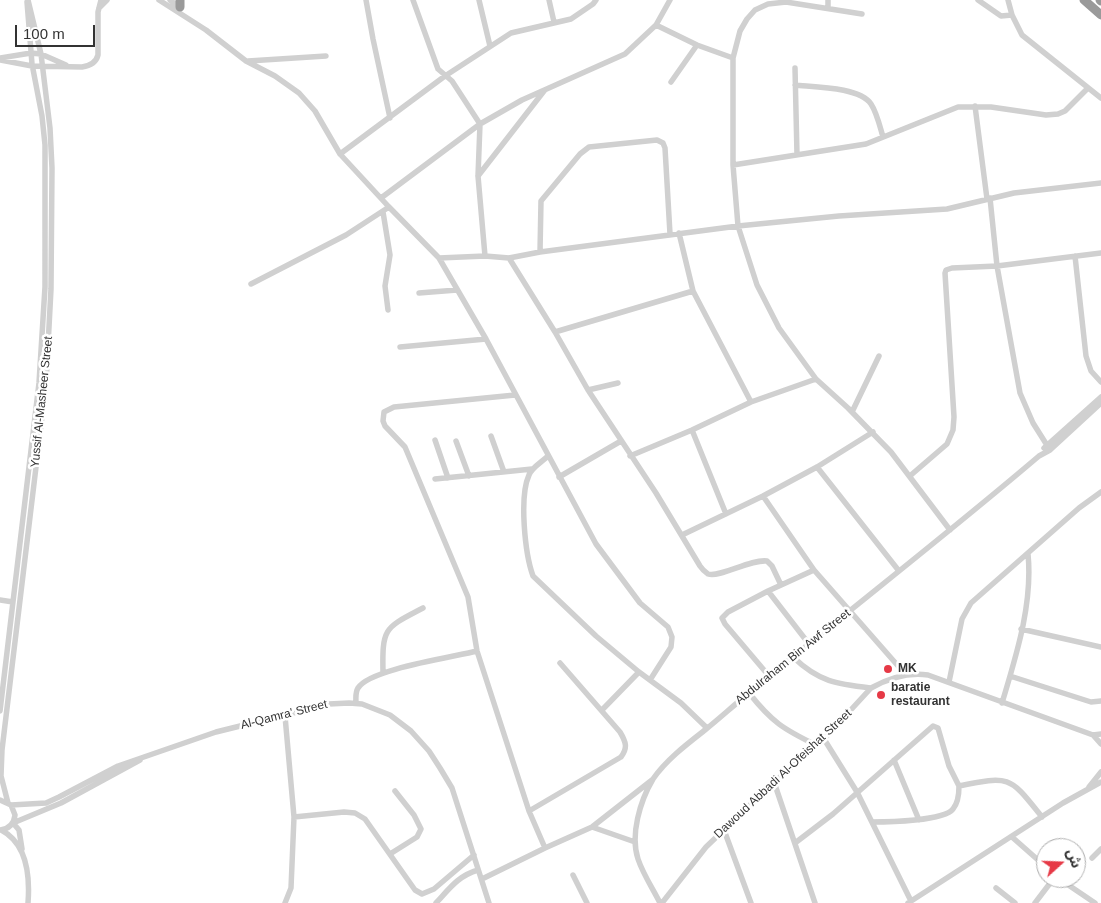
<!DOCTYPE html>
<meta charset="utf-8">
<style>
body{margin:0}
#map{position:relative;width:1101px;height:903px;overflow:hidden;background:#fff;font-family:Arial,"Noto Sans Arabic",sans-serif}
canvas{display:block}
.north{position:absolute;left:1036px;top:838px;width:50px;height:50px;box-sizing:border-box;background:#fff;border:1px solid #adadad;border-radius:50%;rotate:70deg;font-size:14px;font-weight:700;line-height:20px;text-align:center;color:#333}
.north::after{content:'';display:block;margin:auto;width:18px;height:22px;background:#e63946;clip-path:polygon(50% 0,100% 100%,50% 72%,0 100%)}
.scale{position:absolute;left:15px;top:25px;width:80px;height:22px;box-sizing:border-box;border:2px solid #333;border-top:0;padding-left:6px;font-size:15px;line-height:18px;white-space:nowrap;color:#333;-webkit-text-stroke:4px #fff;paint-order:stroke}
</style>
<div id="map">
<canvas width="1101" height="903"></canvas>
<div class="north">ش</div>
<div class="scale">100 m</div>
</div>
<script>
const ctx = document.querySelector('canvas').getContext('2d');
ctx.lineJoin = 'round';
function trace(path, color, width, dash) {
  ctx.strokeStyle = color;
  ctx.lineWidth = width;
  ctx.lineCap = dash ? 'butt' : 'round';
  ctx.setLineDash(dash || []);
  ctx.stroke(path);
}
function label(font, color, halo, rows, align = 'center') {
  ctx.font = font + ' Arial,sans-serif';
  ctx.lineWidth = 5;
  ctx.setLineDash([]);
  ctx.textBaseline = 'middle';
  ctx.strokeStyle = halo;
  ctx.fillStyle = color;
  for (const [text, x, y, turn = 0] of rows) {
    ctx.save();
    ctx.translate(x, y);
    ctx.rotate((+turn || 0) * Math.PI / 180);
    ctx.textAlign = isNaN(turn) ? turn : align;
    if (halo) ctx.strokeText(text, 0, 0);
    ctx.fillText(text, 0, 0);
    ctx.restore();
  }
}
trace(new Path2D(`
 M159 0 206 30 246 61 275 76 299 93 315 111 340 154 389 207 439 258 486 339 596 544 640 603 668 627 672 637 671 647 650 680
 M170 0 180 8
 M366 0 373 39 390 118
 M413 0 438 69 452 81 480 124 478 176 485 256
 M479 0 490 46
 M549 0 554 22
 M978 0 1001 16 1012 15
 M1008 0 1012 15 1022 35 1101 98
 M99 8 107 0
 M828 8V0
 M862 14 786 2 768 4 755 10 747 19 740 31 733 58V165L738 226 757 285 779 328 816 379 848 408 891 452 950 530
 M656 25 697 45 733 58
 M0 58 31 53 41 54 66 65
 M0 60 32 66 82 67C89 66 96 63 98 55V12L101 0
 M248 61 326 56
 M795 68 797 155
 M671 82 697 45
 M795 85C814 87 860 87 871 104 877 113 880 127 883 137
 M975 106 987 199
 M340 154 445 76 511 33 571 19 593 4 596 0
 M733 165 866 144 958 107H991L1046 115 1058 114 1065 111 1088 88
 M478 176 544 91
 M381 198 480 124 522 100 625 54 656 25 670 0
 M990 198 997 266 1020 393 1033 423 1050 450
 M383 212 390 255 385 286 388 310
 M679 233 693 291 751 402
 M540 252 541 201 580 154 589 147 657 140 663 143 665 148 670 234
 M1075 256 1086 356 1091 371 1101 382
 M439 258 485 256 509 258 540 252 738 226 839 216 947 209 1014 193 1101 183
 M509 258 555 332 588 390 656 493 700 566C702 569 705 572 708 574 720 578 750 559 767 561L772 566 781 585
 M251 284 346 235 389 207
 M419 293 457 290
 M555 332 693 291
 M400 347 486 339
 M588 390 618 383
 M515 395 394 407 384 412 383 421 385 426 405 447 468 597 477 651 529 811 545 848
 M852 412 879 356
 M692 430 726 514
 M491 436 504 472
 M435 440 448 478
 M456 441 469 476
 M1044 448 1101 397
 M548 456C542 462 532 467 529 475 519 497 525 554 533 576L596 636 639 672 681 703 707 728
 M630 456 692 430 751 402 816 379
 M817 467 899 571
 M911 475 947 444 953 430 954 417 945 273 946 270 952 268 997 266 1101 253
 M559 477 621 441
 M435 479 532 469
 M763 496 814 570 906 675
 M682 535 763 496 817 467 873 432
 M768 591 728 612 722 618 725 624 769 676
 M0 600 13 602
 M1021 629 1101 647
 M809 644 768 591 814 570
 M793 657C819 682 837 684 871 688
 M383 672C382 627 385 628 423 608
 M1010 676 1091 702 1101 701
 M949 682 962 619 971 603 1079 508 1101 492
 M749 693C772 722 783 729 816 745
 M356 703C356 698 355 693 358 688 369 669 454 657 477 651
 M1002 703C1016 656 1033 604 1028 554
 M602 710 639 672
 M0 711 39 383 45 287V145L42 116 32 64 27 2
 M285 716 294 817 291 888 285 903
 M1093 735 1101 744
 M824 739 857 792 911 901
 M894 760 919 820
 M774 782 815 903
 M1089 787 1101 772
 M0 800 11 805 15 815C14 824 9 829 0 830
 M8 803 1 776 2 750 46 384 51 289 52 168 50 128 41 54 28 0
 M11 805 46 803 59 797 118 766 216 732 329 704 349 703 362 704 390 715 411 731 429 751 440 768 452 788 489 903
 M529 811 621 757C628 748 626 742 620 732L560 663
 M294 817 344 812 355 813 365 819 415 890 422 894 434 889 474 855
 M872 822C888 822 944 821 953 809 958 803 959 792 959 786 1011 775 1010 777 1042 817
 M13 823 61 803 140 760
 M13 823 19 830 22 849
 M592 827 635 842
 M1 830C28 844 30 877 28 903
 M724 830 751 903
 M1012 837 1046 867
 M795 843 833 814 933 726 938 728 949 766 959 786
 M390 854 417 837 421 829 414 815 395 791
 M1092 858 1101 849
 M573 875 587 903
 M1058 878 1095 903
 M482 879 545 848 592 827 652 780
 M996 888 1015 903
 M436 903C450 888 458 876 478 870
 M660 903C653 889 643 874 638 859 630 835 640 801 653 779 666 760 687 744 705 730 720 718 734 705 749 693 845 613 944 537 1039 456L1050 450 1101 403
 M662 903 706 847 774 782 824 739 871 688C889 678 908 672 928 675L1093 735 1101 734
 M908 903 1063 803 1101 782
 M1035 903 1054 878`), '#d0d0d0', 5.5);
trace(new Path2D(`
 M1084 0 1101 15
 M1100 0 1101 1
 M180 7V0`), '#9a9a9a', 9);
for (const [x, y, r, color] of [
 [888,669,5,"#e63946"],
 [881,695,5,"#e63946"]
]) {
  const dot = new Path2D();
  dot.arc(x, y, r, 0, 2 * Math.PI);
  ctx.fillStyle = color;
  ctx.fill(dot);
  trace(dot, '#fff', 2);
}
label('12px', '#333', '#fff', [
 ["Yussif Al-Masheer Street",42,402,-84],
 ["Abdulraham Bin Awf Street",793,657,-39],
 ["Al-Qamra' Street",284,715,-14],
 ["Dawoud Abbadi Al-Ofeishat Street",783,774,-43]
]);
label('bold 12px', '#333', '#fff', [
 ["MK",898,669],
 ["baratie",891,688],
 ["restaurant",891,702]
], 'left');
</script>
